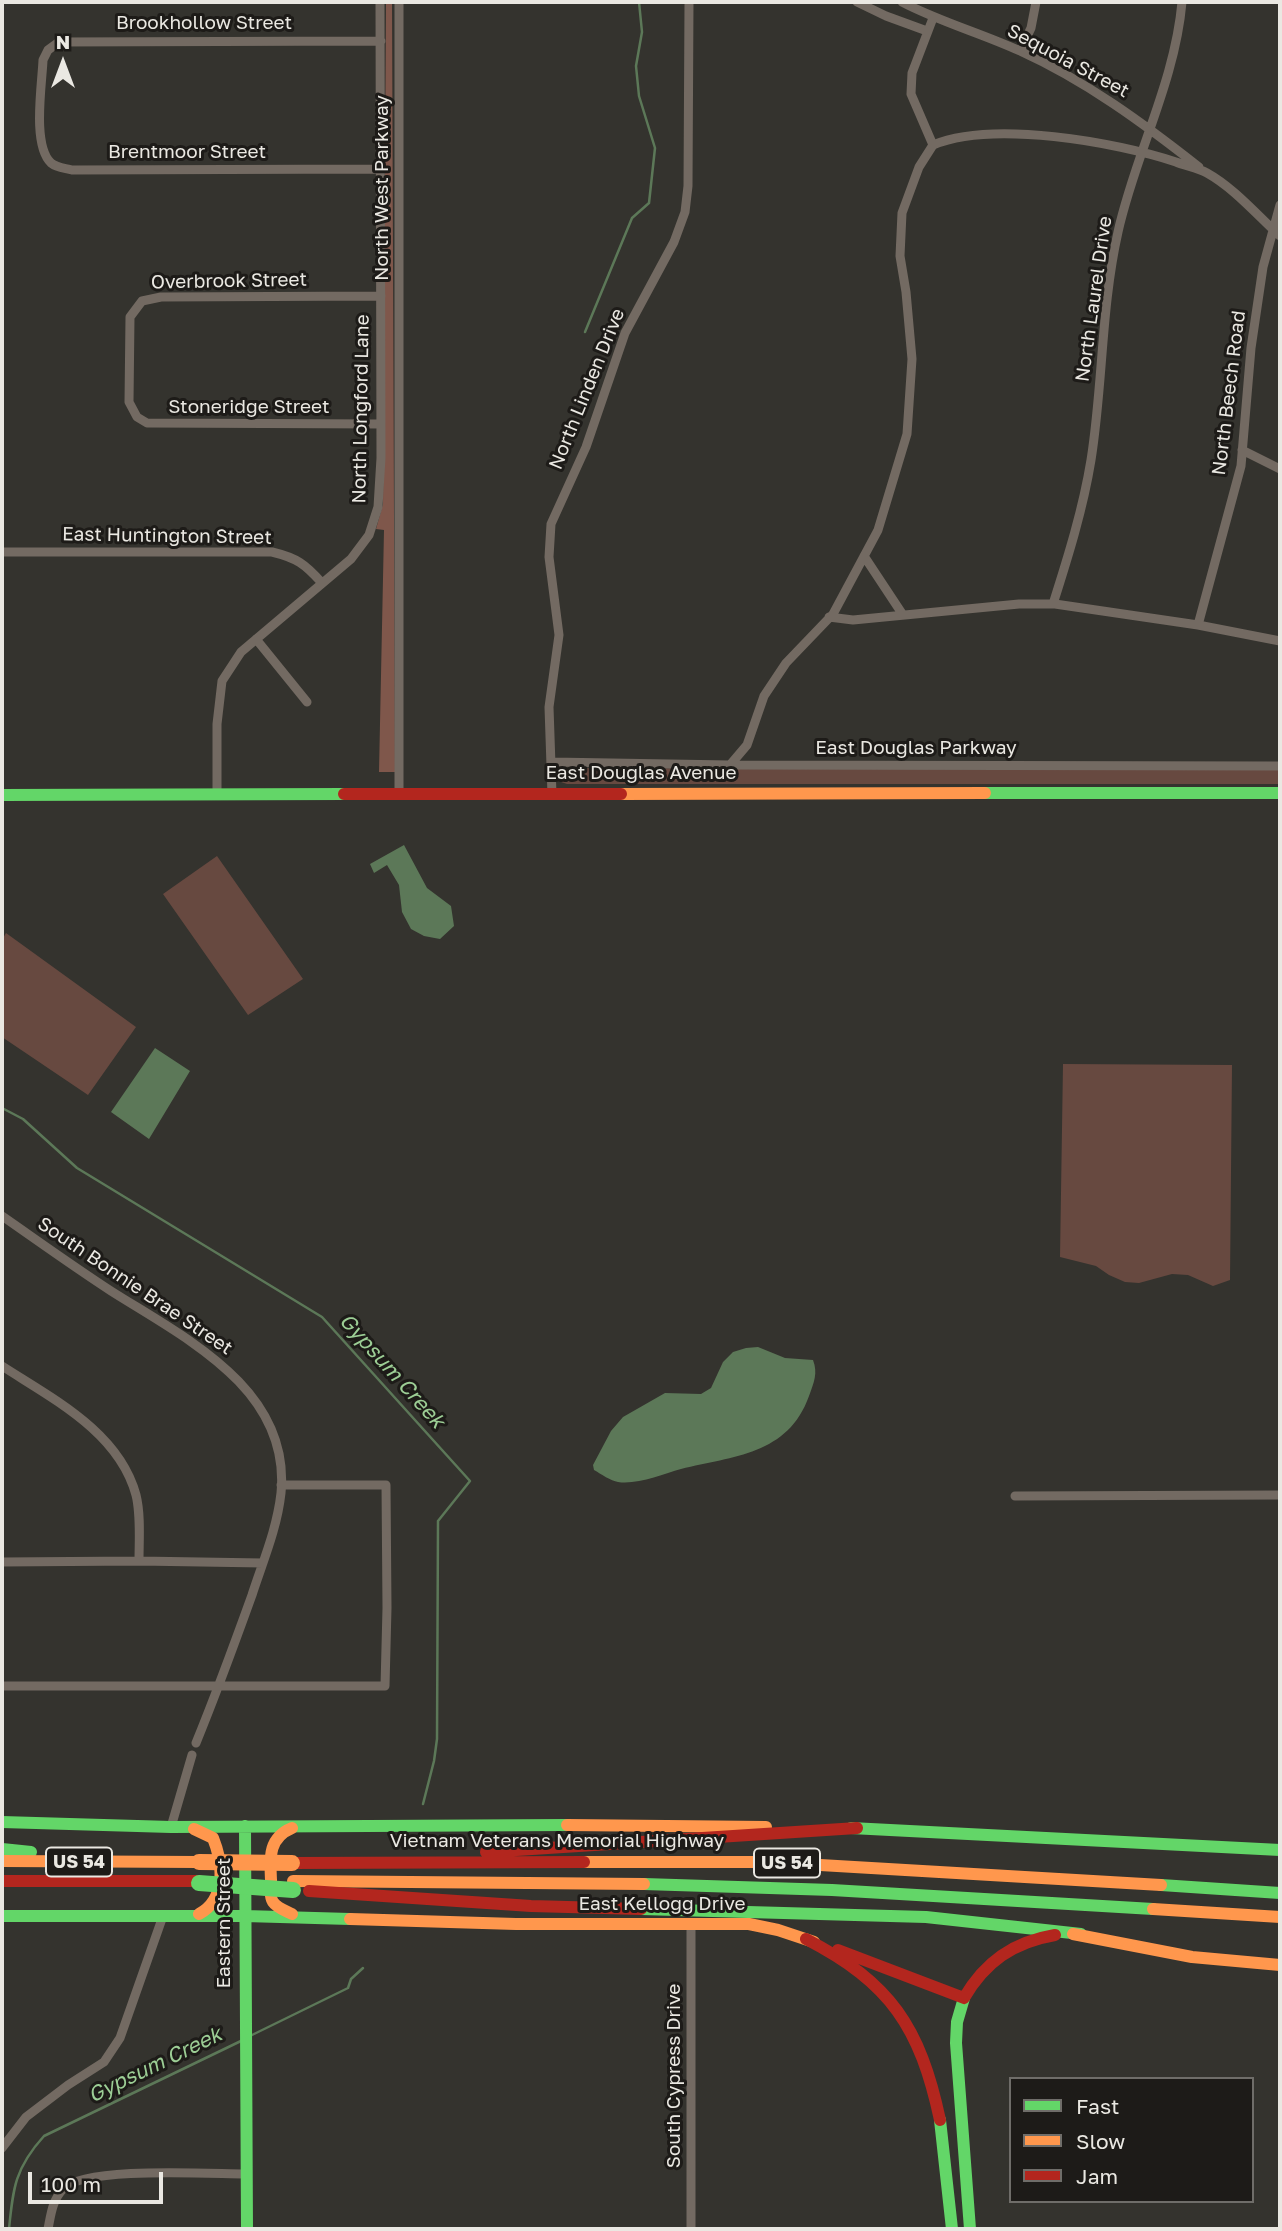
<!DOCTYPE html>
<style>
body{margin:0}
#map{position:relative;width:1282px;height:2231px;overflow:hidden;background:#34332e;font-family:"Golos Text",sans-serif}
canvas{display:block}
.frame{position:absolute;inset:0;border:4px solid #eae8e2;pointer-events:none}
.legend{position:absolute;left:1009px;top:2077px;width:245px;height:126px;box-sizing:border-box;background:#1d1b18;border:2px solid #6f6d69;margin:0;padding:9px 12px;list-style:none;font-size:21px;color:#eae8e2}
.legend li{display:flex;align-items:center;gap:14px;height:35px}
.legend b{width:35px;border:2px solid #6f6d69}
.north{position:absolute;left:28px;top:28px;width:70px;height:70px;-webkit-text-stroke:5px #1d1b18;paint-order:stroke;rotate:0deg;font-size:19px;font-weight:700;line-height:28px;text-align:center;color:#eae8e2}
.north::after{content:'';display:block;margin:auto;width:24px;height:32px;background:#eae8e2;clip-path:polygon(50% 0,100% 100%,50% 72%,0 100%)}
.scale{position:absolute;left:28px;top:2172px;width:135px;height:32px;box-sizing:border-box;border:4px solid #eae8e2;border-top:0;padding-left:9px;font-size:21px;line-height:24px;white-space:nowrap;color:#eae8e2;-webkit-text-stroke:5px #1d1b18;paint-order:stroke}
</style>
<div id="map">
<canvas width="1282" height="2231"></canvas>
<div class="frame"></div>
<ul class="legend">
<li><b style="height:9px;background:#63d668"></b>Fast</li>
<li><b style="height:9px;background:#ff974d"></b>Slow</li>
<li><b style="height:9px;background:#b3261e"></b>Jam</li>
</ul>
<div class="north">N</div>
<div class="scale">100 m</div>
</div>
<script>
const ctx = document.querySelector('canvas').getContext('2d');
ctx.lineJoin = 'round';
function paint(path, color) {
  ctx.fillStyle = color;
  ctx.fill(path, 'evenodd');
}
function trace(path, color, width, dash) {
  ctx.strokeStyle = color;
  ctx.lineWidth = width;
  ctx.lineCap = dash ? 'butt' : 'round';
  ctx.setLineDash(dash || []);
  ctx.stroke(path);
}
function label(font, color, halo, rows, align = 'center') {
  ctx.font = font + ' "Golos Text",sans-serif';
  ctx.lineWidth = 6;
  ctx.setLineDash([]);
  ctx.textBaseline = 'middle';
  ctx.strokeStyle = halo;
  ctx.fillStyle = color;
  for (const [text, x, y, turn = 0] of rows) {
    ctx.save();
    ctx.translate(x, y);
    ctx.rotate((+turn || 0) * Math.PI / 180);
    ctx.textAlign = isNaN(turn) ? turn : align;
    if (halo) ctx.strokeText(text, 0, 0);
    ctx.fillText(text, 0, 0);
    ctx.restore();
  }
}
paint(new Path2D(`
 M577 768 1280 770V784H567L561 782 562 771Z
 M217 856 303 979 248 1015 163 894Z
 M6 933 136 1027 88 1095 2 1037V940Z
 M1063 1064 1232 1065 1230 1280 1213 1286 1188 1275 1172 1274 1139 1283 1125 1282 1109 1275 1096 1266 1060 1257Z`), '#674940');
paint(new Path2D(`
 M386 2H392L395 772H379L384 530 376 529 383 504Z`), '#7f574b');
paint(new Path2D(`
 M404 845 427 888 451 906 454 926 440 939 424 936 411 929 402 912 399 885 387 865 374 873 370 864Z
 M155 1048 190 1071 149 1139 111 1112Z
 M758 1347 785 1358 813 1360C818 1373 814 1382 809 1396 788 1455 733 1456 681 1469 663 1474 637 1485 618 1482 611 1481 601 1474 594 1470L593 1465 611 1431 623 1417 665 1393 701 1394 711 1388 723 1362 733 1352 746 1348Z`), '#5c7858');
trace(new Path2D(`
 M585 332 632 218 649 203 655 148 639 96 636 66 642 32 639 2
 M2 1108 23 1119 77 1168 322 1317 470 1481 438 1521 437 1739 434 1761 423 1804
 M252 2035 348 1988 351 1979 363 1968
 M9 2229C13 2188 15 2168 44 2136L243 2040`), '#5c7858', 2.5);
trace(new Path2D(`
 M399 2V795
 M857 2 886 16 927 31
 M902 2C940 22 981 33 1020 51 1086 81 1143 123 1199 167
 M933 18 912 73 911 94 933 145
 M381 41 59 42 48 50 43 60C42 85 32 145 51 163 57 168 65 168 72 170L381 169
 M1020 51 1031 28 1036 2
 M933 145C992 120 1116 142 1176 162 1186 166 1198 168 1207 173 1234 188 1257 215 1280 236
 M381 296 161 297 142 301 130 317 129 402 137 417 147 423 381 424
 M1242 450 1280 469
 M2 552H272C297 558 305 564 322 583
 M864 556 903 615
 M1053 604C1068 557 1083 509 1091 460 1103 385 1101 307 1118 232 1135 155 1175 82 1182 2
 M829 617 853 620 1019 604H1055L1198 625 1280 641
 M1198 625 1241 466 1251 348 1263 267 1280 205
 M256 639 307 702
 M552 762 730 765 1280 766
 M730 765 747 745 764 696 786 663 833 614 878 530 907 434 912 359 906 292 900 256 902 213 919 167 933 145
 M217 795V724L222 681 241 652 351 559 369 535 378 507 381 458 380 2
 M552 795 549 707 559 635 549 557 551 524 586 447 625 333 674 242 685 212 688 186 689 2
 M2 1216C38 1241 74 1267 111 1291 185 1338 291 1389 281 1493 277 1529 263 1561 252 1595 234 1645 216 1694 196 1743
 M2 1366C53 1399 119 1432 136 1495 141 1515 139 1540 139 1561
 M1015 1496 1280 1495
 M2 1562 139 1561 263 1563
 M2 1686H385L387 1608 386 1485H281
 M171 1827 192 1755
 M691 1924V2229
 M2 2148 26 2117 68 2085 104 2062 120 2038 163 1916
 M48 2229C51 2214 52 2201 63 2189 85 2166 211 2174 246 2174`), '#736a62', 9);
trace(new Path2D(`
 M985 793H1280
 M2 795 344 794
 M2 1822 171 1827 567 1825
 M245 1826 247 2229
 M851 1828 1280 1850
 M2 1849 31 1852
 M644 1884 832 1890 1153 1909
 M1161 1885 1280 1893
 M641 1909 926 1917 1081 1934
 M2 1916H245L350 1919
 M964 1998 957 2022 956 2043 970 2229
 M940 2120 952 2229`), '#63d668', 12);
trace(new Path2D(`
 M621 794 985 793
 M567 1825 766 1827
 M292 1828C268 1838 270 1858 271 1880 271 1887 269 1896 273 1902 277 1908 286 1911 292 1914
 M194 1829 213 1838C223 1863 227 1899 199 1914
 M2 1861 199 1862
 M584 1862H769L1161 1885
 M293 1881 644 1884
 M1153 1909 1280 1917
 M350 1919 516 1924H749L778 1930 814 1942
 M1073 1934 1192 1957 1280 1965`), '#ff974d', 12);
trace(new Path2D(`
 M344 794H621
 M486 1852 857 1828
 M292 1863 584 1862
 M2 1881H199
 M309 1891 531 1906 641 1909
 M806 1939C891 1983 920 2027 940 2120
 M838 1950 964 1998C985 1962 1013 1942 1055 1935`), '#b3261e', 12);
trace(new Path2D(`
 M199 1883 293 1890`), '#63d668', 16);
trace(new Path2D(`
 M199 1862 292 1863`), '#ff974d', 16);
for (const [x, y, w] of [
 [79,1862,66],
 [787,1863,66]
]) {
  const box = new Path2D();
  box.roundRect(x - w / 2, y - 14.5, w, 29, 5);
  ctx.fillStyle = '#1d1b18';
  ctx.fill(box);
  trace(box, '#eae8e2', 2);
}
label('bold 18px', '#eae8e2', null, [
 ["US 54",79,1862],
 ["US 54",787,1863]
]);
label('19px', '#eae8e2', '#1d1b18', [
 ["Brookhollow Street",204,23],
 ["Sequoia Street",1068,61,28],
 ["Brentmoor Street",187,152],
 ["North West Parkway",382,188,-90],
 ["Overbrook Street",229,281,-1],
 ["North Laurel Drive",1094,299,-82],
 ["North Linden Drive",587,389,-68],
 ["North Beech Road",1229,393,-83],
 ["Stoneridge Street",249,407],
 ["North Longford Lane",361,409,-89],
 ["East Huntington Street",167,536,1],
 ["East Douglas Parkway",916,748],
 ["East Douglas Avenue",641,773],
 ["South Bonnie Brae Street",135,1286,34],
 ["Vietnam Veterans Memorial Highway",557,1841],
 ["East Kellogg Drive",662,1904],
 ["Eastern Street",224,1923,-90],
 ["South Cypress Drive",674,2076,-90]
]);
label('italic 21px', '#9cce95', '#1d1b18', [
 ["Gypsum Creek",392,1371,48],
 ["Gypsum Creek",155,2065,-26]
]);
</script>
